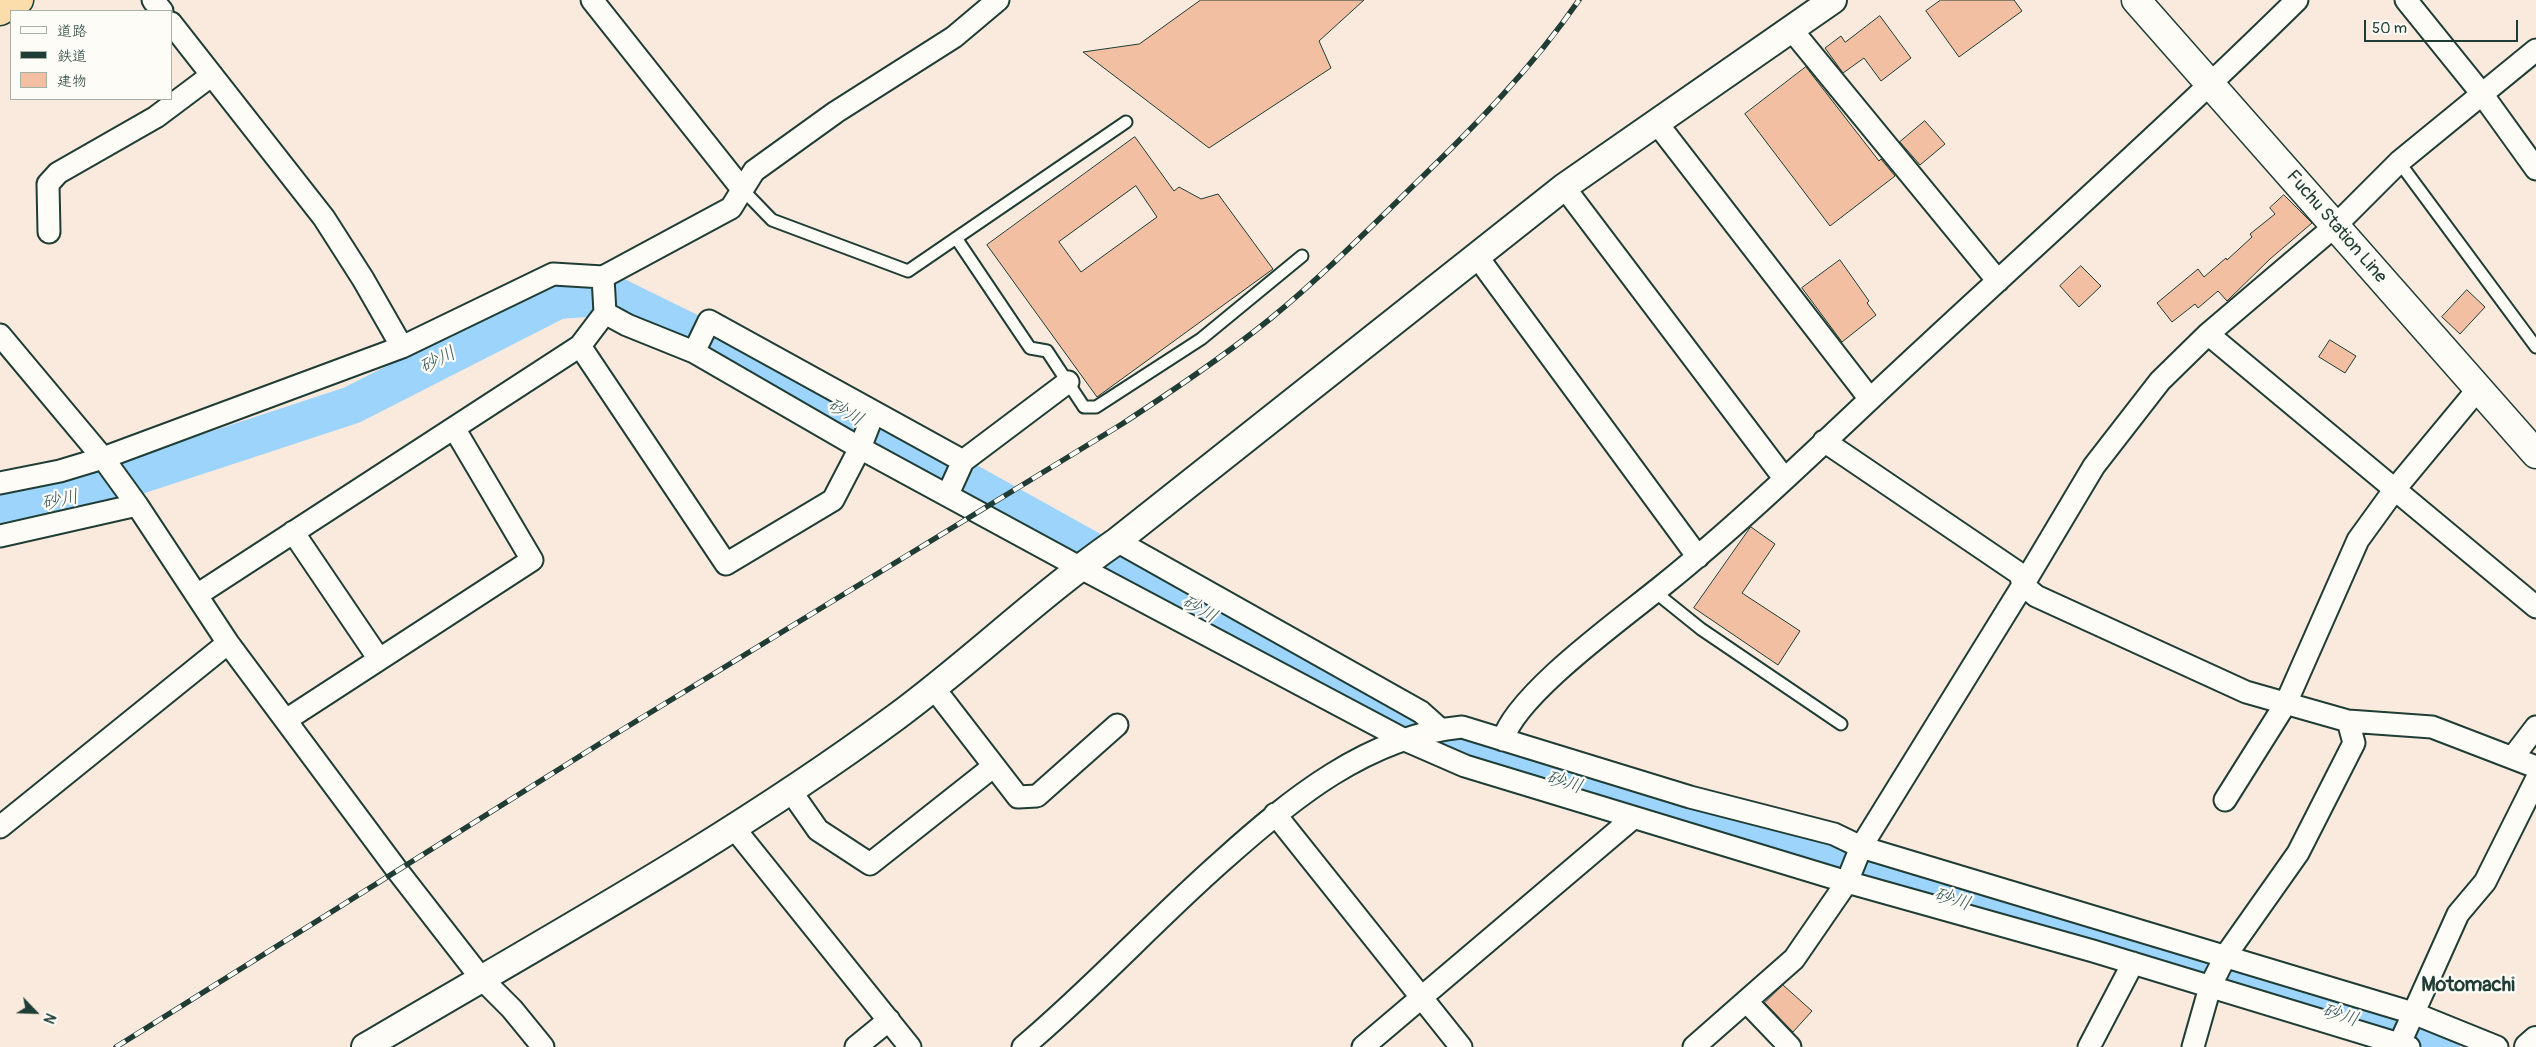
<!DOCTYPE html>
<meta charset="utf-8">
<style>
body{margin:0}
#map{position:relative;width:2536px;height:1047px;overflow:hidden;background:#faeade;font-family:Pangolin,"Klee One",sans-serif}
canvas{display:block}
.legend{position:absolute;left:10px;top:10px;width:162px;height:90px;box-sizing:border-box;background:#fdfcf7;border:1px solid #a4b0a9;margin:0;padding:6px 9px;list-style:none;font-size:15px;color:#1f3d34}
.legend li{display:flex;align-items:center;gap:10px;height:25px}
.legend b{width:25px;border:1px solid #a4b0a9}
.north{position:absolute;left:10px;top:987px;width:50px;height:50px;-webkit-text-stroke:4px #fdfcf7;paint-order:stroke;rotate:114deg;font-size:14px;font-weight:700;line-height:20px;text-align:center;color:#1f3d34}
.north::after{content:'';display:block;margin:auto;width:18px;height:22px;background:#1f3d34;clip-path:polygon(50% 0,100% 100%,50% 72%,0 100%)}
.scale{position:absolute;left:2364px;top:20px;width:154px;height:22px;box-sizing:border-box;border:2px solid #1f3d34;border-top:0;padding-left:6px;font-size:15px;line-height:18px;white-space:nowrap;color:#1f3d34;-webkit-text-stroke:4px #fdfcf7;paint-order:stroke}
</style>
<div id="map">
<canvas width="2536" height="1047"></canvas>
<ul class="legend">
<li><b style="height:6px;background:#fdfcf7"></b>道路</li>
<li><b style="height:6px;background:#1f3d34"></b>鉄道</li>
<li><b style="height:14px;background:#f2bfa3"></b>建物</li>
</ul>
<div class="north">N</div>
<div class="scale">50 m</div>
</div>
<script>
const ctx = document.querySelector('canvas').getContext('2d');
ctx.lineJoin = 'round';
function paint(path, color) {
  ctx.fillStyle = color;
  ctx.fill(path, 'evenodd');
}
function trace(path, color, width, dash) {
  ctx.strokeStyle = color;
  ctx.lineWidth = width;
  ctx.lineCap = dash ? 'butt' : 'round';
  ctx.setLineDash(dash || []);
  ctx.stroke(path);
}
function label(font, color, halo, rows, align = 'center') {
  ctx.font = font + ' Pangolin,"Klee One",sans-serif';
  ctx.lineWidth = 4.5;
  ctx.setLineDash([]);
  ctx.textBaseline = 'middle';
  ctx.strokeStyle = halo;
  ctx.fillStyle = color;
  for (const [text, x, y, turn = 0] of rows) {
    ctx.save();
    ctx.translate(x, y);
    ctx.rotate((+turn || 0) * Math.PI / 180);
    ctx.textAlign = isNaN(turn) ? turn : align;
    if (halo) ctx.strokeText(text, 0, 0);
    ctx.fillText(text, 0, 0);
    ctx.restore();
  }
}
paint(new Path2D(`
 M98 467 105 478 0 498V489Z`), '#acecb4');
trace(new Path2D(`
 M0 513 82 497 127 479 352 405 558 300 616 296 769 371 1396 720 1475 756 2427 1040 2441 1047`), '#9cd4fc', 38);
const building = new Path2D(`
 M1201 0H1364L1319 41 1331 68 1209 148 1083 52 1139 44Z
 M1941 0H2014L2022 11 1959 57 1926 11Z
 M1880 16 1911 58 1881 81 1864 58 1843 73 1825 48 1841 36 1845 42Z
 M1806 67 1879 161 1881 159 1895 176 1830 226 1745 114Z
 M1925 121 1945 144 1920 165 1900 142Z
 M1135 137 1174 191 1179 187 1201 199 1218 194 1273 269 1097 397 987 245ZM1136 186 1157 217 1081 272 1059 242Z
 M2284 195 2312 223 2270 259 2227 301 2218 291 2198 308 2195 304 2172 322 2157 303 2198 269 2204 277 2226 258 2227 260 2252 237 2250 234 2275 214 2270 208Z
 M1840 260 1869 301 1867 303 1876 315 1842 342 1802 288Z
 M2081 266 2101 286 2079 307 2060 286Z
 M2467 290 2485 307 2460 334 2442 317Z
 M2330 340 2356 356 2345 373 2319 357Z
 M1751 527 1775 544 1742 593 1800 631 1778 665 1694 608Z
 M1783 985 1812 1011 1793 1032 1765 1003Z`);
paint(building, '#f2bfa3');
trace(building, '#1f3d34', 1);
const service = new Path2D(`
 M2399 162 2536 347
 M742 189 772 220 908 271 1126 122
 M956 238 1030 348 1047 351 1084 407H1096L1201 339 1302 256
 M1655 592 1701 629 1841 724`);
const minor = new Path2D(`
 M153 0 162 11
 M592 0 742 189
 M2406 0 2482 94 2536 169
 M171 23 324 218 363 279 402 347
 M1791 29 1998 281
 M1656 122 1870 399
 M1564 187 1784 478
 M49 232 48 184 58 173 156 117 212 75
 M1476 255 1698 557
 M605 313 627 325 694 352 860 448 1079 567 1403 739 1465 766 1847 882 2093 951 2409 1047
 M2208 334 2536 607
 M0 335 103 458 137 505 228 643 397 870 481 978 512 1009 543 1047
 M580 346 726 564 833 500 860 448 874 412
 M694 352 709 321 963 461
 M1824 441 2020 574 2023 585 2036 596 2246 692 2348 721 2354 743 2298 853 2226 955 2210 987 2193 1047
 M0 483 60 471 103 458 402 347 553 274 603 277 731 208 754 171 836 112 954 37 998 0
 M948 494 963 461 1068 382
 M293 532 379 659
 M0 536 137 505
 M1117 541 1421 712 1440 729
 M197 595 580 346 605 313 603 277
 M933 687 1018 797 1037 796 1117 725
 M286 720 532 560 454 428
 M2348 721 2432 727 2536 767
 M1503 740C1515 695 1623 618 1662 586 1754 512 1839 427 1926 347 2050 232 2176 119 2297 0
 M2513 757 2536 727
 M790 790 818 830 870 864 994 766
 M2225 800 2286 703 2358 540 2395 489 2478 389
 M1275 814 1461 1047
 M0 827 228 643
 M734 828 910 1047
 M1746 1001 1790 1047
 M856 1047 889 1020
 M1023 1047C1092 989 1154 921 1222 861 1290 800 1367 736 1462 727L1690 797 1834 834 1861 847 2413 1013 2497 1047
 M1363 1047 1633 818
 M1694 1047 1794 959 1847 882 1861 847 2023 585 2094 466 2160 381 2208 334 2335 226 2399 162 2536 50
 M2089 1047 2133 963
 M2394 1047 2400 1043 2458 914 2485 882 2536 780`);
const tertiary = new Path2D(`
 M365 1047C544 941 728 841 896 717 972 661 1039 595 1117 541L1564 187 1833 0
 M2528 1047 2536 1040`);
const secondary = new Path2D(`
 M2136 0 2536 454`);
const trunk = new Path2D(`
 M0 11 19 0`);
trace(service, '#1f3d34', 15);
trace(minor, '#1f3d34', 25);
trace(tertiary, '#1f3d34', 30);
trace(secondary, '#1f3d34', 31);
trace(trunk, '#1f3d34', 31);
trace(service, '#fdfcf7', 11);
trace(minor, '#fdfcf7', 21);
trace(tertiary, '#fdfcf7', 26);
trace(secondary, '#fdfcf7', 28);
trace(trunk, '#fbddab', 28);
const rail = new Path2D(`
 M116 1047 612 736 1122 424C1172 391 1223 357 1270 319 1321 277 1368 230 1416 183 1475 126 1532 68 1579 0`);
trace(rail, '#1f3d34', 5.5);
trace(rail, '#fdfcf7', 4, [11]);
label('18px', '#1f3d34', '#fdfcf7', [
 ["Fuchu Station Line",2336,227,49]
]);
label('italic 19px', '#385b5c', '#fdfcf7', [
 ["砂川",438,361,-27],
 ["砂川",845,413,29],
 ["砂川",60,501,-12],
 ["砂川",1199,610,29],
 ["砂川",1564,783,17],
 ["砂川",1952,900,17],
 ["砂川",2340,1016,17]
]);
label('bold 20px', '#1f3d34', '#fdfcf7', [
 ["Motomachi",2468,986]
]);
</script>
